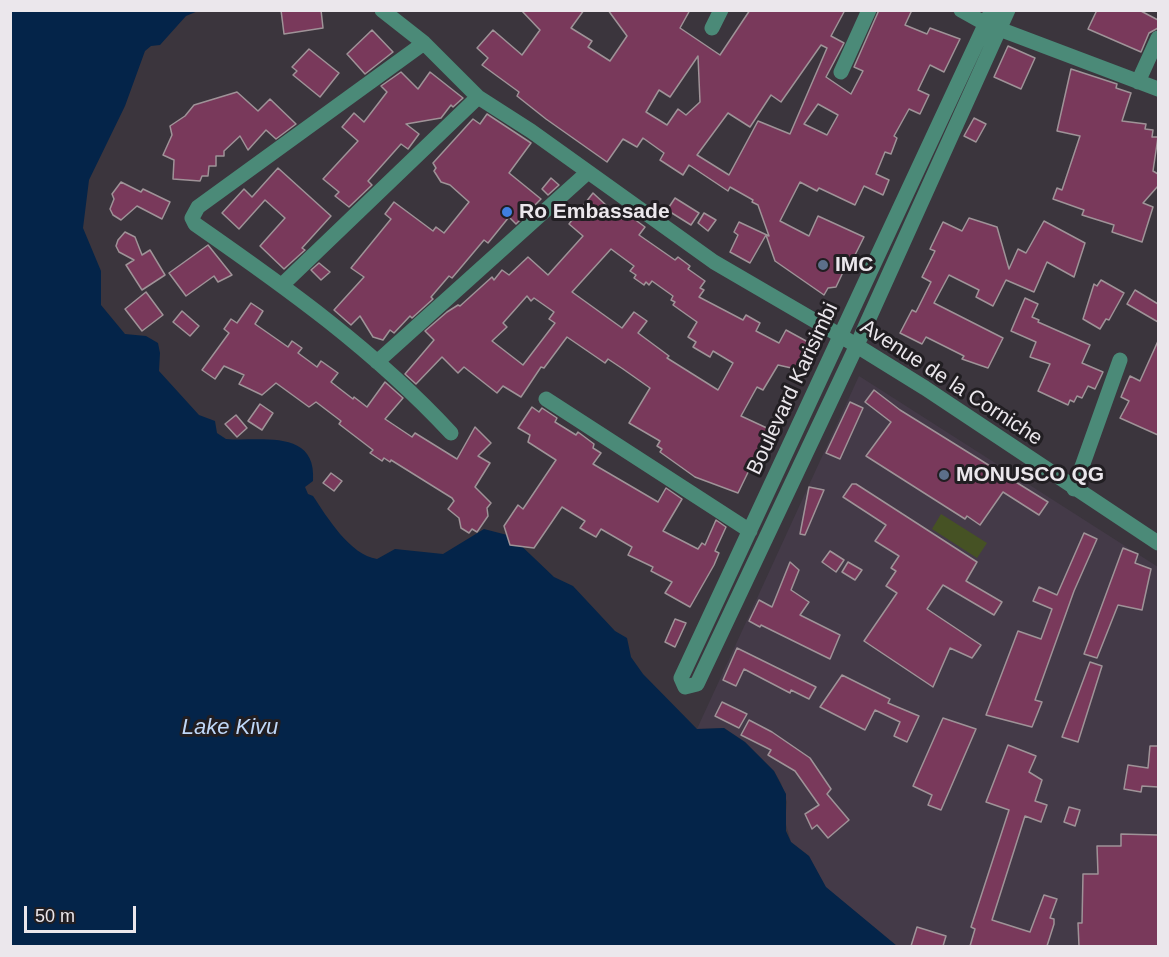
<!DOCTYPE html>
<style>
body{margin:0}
#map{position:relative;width:1169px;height:957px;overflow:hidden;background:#3b353d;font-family:Helvetica,sans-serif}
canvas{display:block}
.frame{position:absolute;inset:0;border:12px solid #ebe7ec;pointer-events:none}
.scale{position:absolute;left:24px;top:906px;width:112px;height:27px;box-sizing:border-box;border:3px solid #ebe7ec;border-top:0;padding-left:8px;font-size:18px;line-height:21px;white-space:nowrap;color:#ebe7ec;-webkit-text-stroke:4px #211e22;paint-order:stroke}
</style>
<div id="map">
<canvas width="1169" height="957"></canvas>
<div class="frame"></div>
<div class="scale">50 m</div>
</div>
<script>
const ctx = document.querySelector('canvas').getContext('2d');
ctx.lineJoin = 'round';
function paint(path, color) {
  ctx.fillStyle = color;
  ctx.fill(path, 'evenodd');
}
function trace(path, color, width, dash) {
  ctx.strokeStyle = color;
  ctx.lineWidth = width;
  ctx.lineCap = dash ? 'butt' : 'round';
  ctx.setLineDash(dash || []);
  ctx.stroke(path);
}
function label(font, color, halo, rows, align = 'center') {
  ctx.font = font + ' Helvetica,sans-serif';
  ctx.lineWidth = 6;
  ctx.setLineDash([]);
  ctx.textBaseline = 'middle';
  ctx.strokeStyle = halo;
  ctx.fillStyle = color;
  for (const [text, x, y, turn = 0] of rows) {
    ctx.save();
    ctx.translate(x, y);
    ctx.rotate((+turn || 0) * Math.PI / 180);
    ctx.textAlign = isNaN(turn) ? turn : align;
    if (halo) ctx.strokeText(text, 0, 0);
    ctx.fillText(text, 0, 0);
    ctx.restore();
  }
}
paint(new Path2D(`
 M859 376 1158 567V946H897L825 887 809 856 791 842 785 821 787 802 781 783 774 771 745 742 724 728 697 729Z`), '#443a48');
paint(new Path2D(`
 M941 514 987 543 977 558 932 529Z`), '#465224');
paint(new Path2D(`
 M10 11H198L186 16 160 45 151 46 145 51 125 106 89 180 83 228 101 271V305L125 334 146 336 158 343 160 353 159 371 199 415 215 421 217 433 226 439C260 442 317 428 313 481L305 487 308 494 313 496C327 517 350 555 377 559L395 549 443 554 484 529 511 536 554 577 573 586 615 631 627 638 631 657 643 674 697 729 724 728 745 742 774 771 786 794V831L791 842 809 856 826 887 897 946H11Z`), '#042449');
const building = new Path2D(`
 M281 10H321L323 28 284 34Z
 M521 10H584L571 28 592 41 588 47 610 61 627 36 608 10H690L680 28 720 55 750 10H845L831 36 844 43 826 77 851 94 863 71 854 67 879 10H912L905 25 927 34 930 28 960 39 944 72 930 65 918 90 929 95 920 114 909 109 894 136 897 138 891 154 885 152 876 174 889 180 883 195 864 186 855 205 819 188 817 191 800 182 780 221 809 236 818 216 864 237 847 271 844 270 836 287 828 288 824 295 775 261 766 235 750 263 730 252 738 235 734 232 739 222 769 236 758 205 752 202 753 200 730 187 728 191 689 165 683 175 660 160 664 153 643 138 637 147 623 139 607 162 546 119 517 96 519 92 482 65 488 58 477 48 493 30 522 55 540 30ZM821 45 827 48 790 134 758 121 729 175 697 155 728 113 750 127 771 95 781 102ZM698 56 700 102 686 115 678 109 667 125 646 112 659 90 670 97ZM818 104 838 115 827 135 804 124Z
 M1097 10H1139L1158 20V28L1149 33 1141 52 1088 29Z
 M372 30 393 52 365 74 347 54Z
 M1008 46 1035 58 1021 89 994 77Z
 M309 49 339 73 320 97 293 75 297 71 292 67Z
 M1071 69 1117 84 1116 88 1131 93 1122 121 1146 124 1145 129 1153 130 1152 137H1158L1153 171 1158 174V186L1143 203 1153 207 1142 242 1112 232 1114 225 1082 215 1084 210 1053 199 1057 188 1062 190 1080 136 1057 131Z
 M401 72 418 89 430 72 463 98 453 107 451 105 441 118 406 124 419 134 408 149 401 144 368 181 372 185 349 207 335 196 339 192 323 179 358 141 342 127 354 113 364 122 387 92 381 86Z
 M237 92 258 111 270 99 296 124 276 139 266 130 248 150 240 136 224 151V156H216V166H209L208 176H202L200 181 173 179 174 160 163 155 172 135 170 126 185 116 194 105Z
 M487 114 531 143 509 173 541 199 516 224 509 217 488 243 484 240 452 278 449 276 431 297 433 299 412 318 410 316 394 333 390 330 383 340 373 337 360 316 351 325 334 310 364 277 351 268 391 219 385 214 394 202 433 231 436 227 444 233 469 202 450 185 441 182 434 171 436 168 433 163 473 119 480 124Z
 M974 118 986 124 976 142 964 136Z
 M278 168 331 216 302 248 305 250 284 269 260 246 285 218 265 200 239 229 222 213 244 189 252 197Z
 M551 178 559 185 548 195 542 189Z
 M121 182 141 192 143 189 170 202 162 219 137 206 121 220 113 215 110 209 114 199 112 194Z
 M593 193 621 219 626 213 645 227 639 235 675 260 678 257 690 266 688 269 705 281 700 288 704 290 699 297 743 320 746 315 760 323 756 331 779 343 786 330 808 342 796 369 778 365 763 390 757 387 741 416 769 429 738 493 695 477 660 452 662 449 657 446 660 441 629 423 650 388 623 369 608 359 605 363 567 337 544 368 541 367 521 397 503 386 497 393 464 367 458 373 442 357 416 384 405 374 434 340 425 331 447 312 458 305 460 306 492 277 494 280 502 270 509 275 528 257 548 275 583 236 569 224ZM611 249 634 266 630 271 636 275 634 278 644 285 646 282 649 285 652 281 673 296 671 300 675 302 673 305 697 322 688 337 696 342 693 347 710 357 713 351 733 363 718 390 667 358 669 356 638 333 647 321 634 312 622 328 572 292ZM527 296 531 301 534 298 554 312 549 319 555 323 523 365 492 341 507 327 503 323Z
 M675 198 699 213 691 225 667 210Z
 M704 213 716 220 708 231 698 223Z
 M969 218 997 227 1009 269 1018 249 1026 253 1044 221 1085 243 1074 277 1047 262 1034 292 1006 280 993 306 976 297 979 290 949 275 934 303 1003 338 988 368 962 359 964 356 926 337 922 344 900 333 912 310 916 312 931 282 922 277 935 251 930 249 943 222 962 231Z
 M125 232 135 237 142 255 150 250 165 275 142 290 126 265 134 260 119 252 116 246 118 240Z
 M208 245 232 275 218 282 214 276 186 296 169 273Z
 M319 263 330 272 321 280 311 270Z
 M1101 280 1124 293 1109 320 1106 319 1100 329 1083 319 1094 284 1097 286Z
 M1135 290 1158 304V322L1127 304Z
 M146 292 163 315 142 331 125 309Z
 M1025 298 1038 304 1032 317 1039 320 1038 322 1090 345 1082 363 1103 372 1095 389 1088 386 1082 398 1077 396 1074 402 1070 400 1068 405 1038 391 1050 364 1030 357 1036 342 1011 331Z
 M251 303 263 311 255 324 288 347 292 341 302 348 298 353 317 367 321 361 338 373 331 382 353 399 354 397 367 407 385 382 403 398 385 419 412 437 415 433 457 459 475 427 491 443 478 456 490 463 475 487 491 503 487 508 488 516 477 532 472 529 469 533 461 528 459 518 448 509 454 501 452 498 391 460 390 462 384 458 382 461 370 453 373 450 339 424 341 421 316 402 309 407 276 383 262 395 239 384 244 375 224 366 215 379 202 370 229 333 224 329 231 319 237 323Z
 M182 311 199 326 190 336 173 322Z
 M1158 341V435L1120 418 1129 401 1121 397 1130 376 1140 381Z
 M874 390 900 410 1048 502 1039 515 1003 492 980 525 967 516 965 519 866 456 891 422 865 402Z
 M850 402 863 408 840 459 826 453Z
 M260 404 273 413 262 430 248 421Z
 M532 407 539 412 542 408 557 418 555 422 576 435 578 432 594 444 593 448 601 453 593 464 658 502 666 488 682 499 663 531 698 549 702 543 705 545 716 520 726 527 715 551 719 553 714 565 690 607 665 593 672 582 651 571 653 567 628 555 632 547 601 529 596 537 580 528 585 521 562 507 534 548 510 545 504 526 518 505 523 509 556 460 528 442 530 435 518 428Z
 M236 415 247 428 237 437 225 424Z
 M331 473 342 481 334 491 323 483Z
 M852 484H856L977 562 966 581 1002 602 994 615 943 585 927 609 981 645 972 658 950 648 933 687 864 641 897 593 886 586 896 571 891 568 899 556 875 541 886 525 843 497Z
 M809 487 824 490 805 535 800 534Z
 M1084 533 1097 539 1074 591 1035 700 1042 702 1032 727 986 715 1018 631 1041 639 1052 609 1033 601 1039 587 1057 595Z
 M1123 548 1138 554 1135 563 1151 569 1142 610 1118 605 1097 658 1084 654Z
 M830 551 844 560 836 572 822 562Z
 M790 562 799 570 791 590 809 602 800 615 840 635 830 659 761 625 760 627 749 621 759 600 772 607Z
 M848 562 862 570 855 580 842 572Z
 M675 619 686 623 675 647 665 642Z
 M737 648 816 687 809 699 791 690 790 693 744 669 736 686 723 680Z
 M1090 662 1102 666 1078 742 1062 737Z
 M842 675 890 699 888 703 919 716 907 742 894 736 900 722 875 710 865 730 820 707Z
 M722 702 747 714 739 728 715 716Z
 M943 718 976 729 941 810 928 805 932 795 913 786Z
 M749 720 772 732 810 758 831 789 827 794 849 820 828 838 817 825 812 829 805 814 819 805 795 771 768 755 771 750 741 735Z
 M1008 745 1036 756 1029 772 1042 780 1035 801 1047 805 1041 822 1025 816 992 920 1030 932 1044 895 1057 899 1050 918 1054 919V924L1047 946H970L975 929 971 927 1009 810 986 802Z
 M1150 746H1158V787L1142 786 1141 792 1124 789 1128 765 1148 768Z
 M1069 807 1080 810 1075 826 1064 822Z
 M1121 834 1158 835V946H1079L1078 923H1082L1083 874H1098L1097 846H1121Z
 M917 927 946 936 943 946H911Z`);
paint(building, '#79395b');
trace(building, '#9f9398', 1.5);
trace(new Path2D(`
 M382 10 424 43 478 97 531 131 714 262 841 336 925 388 1158 543
 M961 10 986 24 1158 89
 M992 10 681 678 685 687 697 684 857 345 1008 10
 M712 28 721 10
 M424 43 198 207 192 218 195 224C287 288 374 350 451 433
 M841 72 869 10
 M1138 82 1158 38
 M282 285 478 97
 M377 362 588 172
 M546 399 750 531
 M1074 489 1120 360`), '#4b8a78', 15);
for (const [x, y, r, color] of [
 [507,212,6,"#3f7fe0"],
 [823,265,6,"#5c6f8a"],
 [944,475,6,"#5c6f8a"]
]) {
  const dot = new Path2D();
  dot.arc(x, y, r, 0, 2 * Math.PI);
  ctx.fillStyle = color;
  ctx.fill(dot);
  trace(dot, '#211e22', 2);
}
label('bold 21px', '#ebe7ec', '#211e22', [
 ["Ro Embassade",519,212],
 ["IMC",835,265],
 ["MONUSCO QG",956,475]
], 'left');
label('21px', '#ebe7ec', '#211e22', [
 ["Avenue de la Corniche",951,383,33],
 ["Boulevard Karisimbi",793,389,-65]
]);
label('italic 22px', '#bfd7f7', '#211e22', [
 ["Lake Kivu",230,728]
]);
</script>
